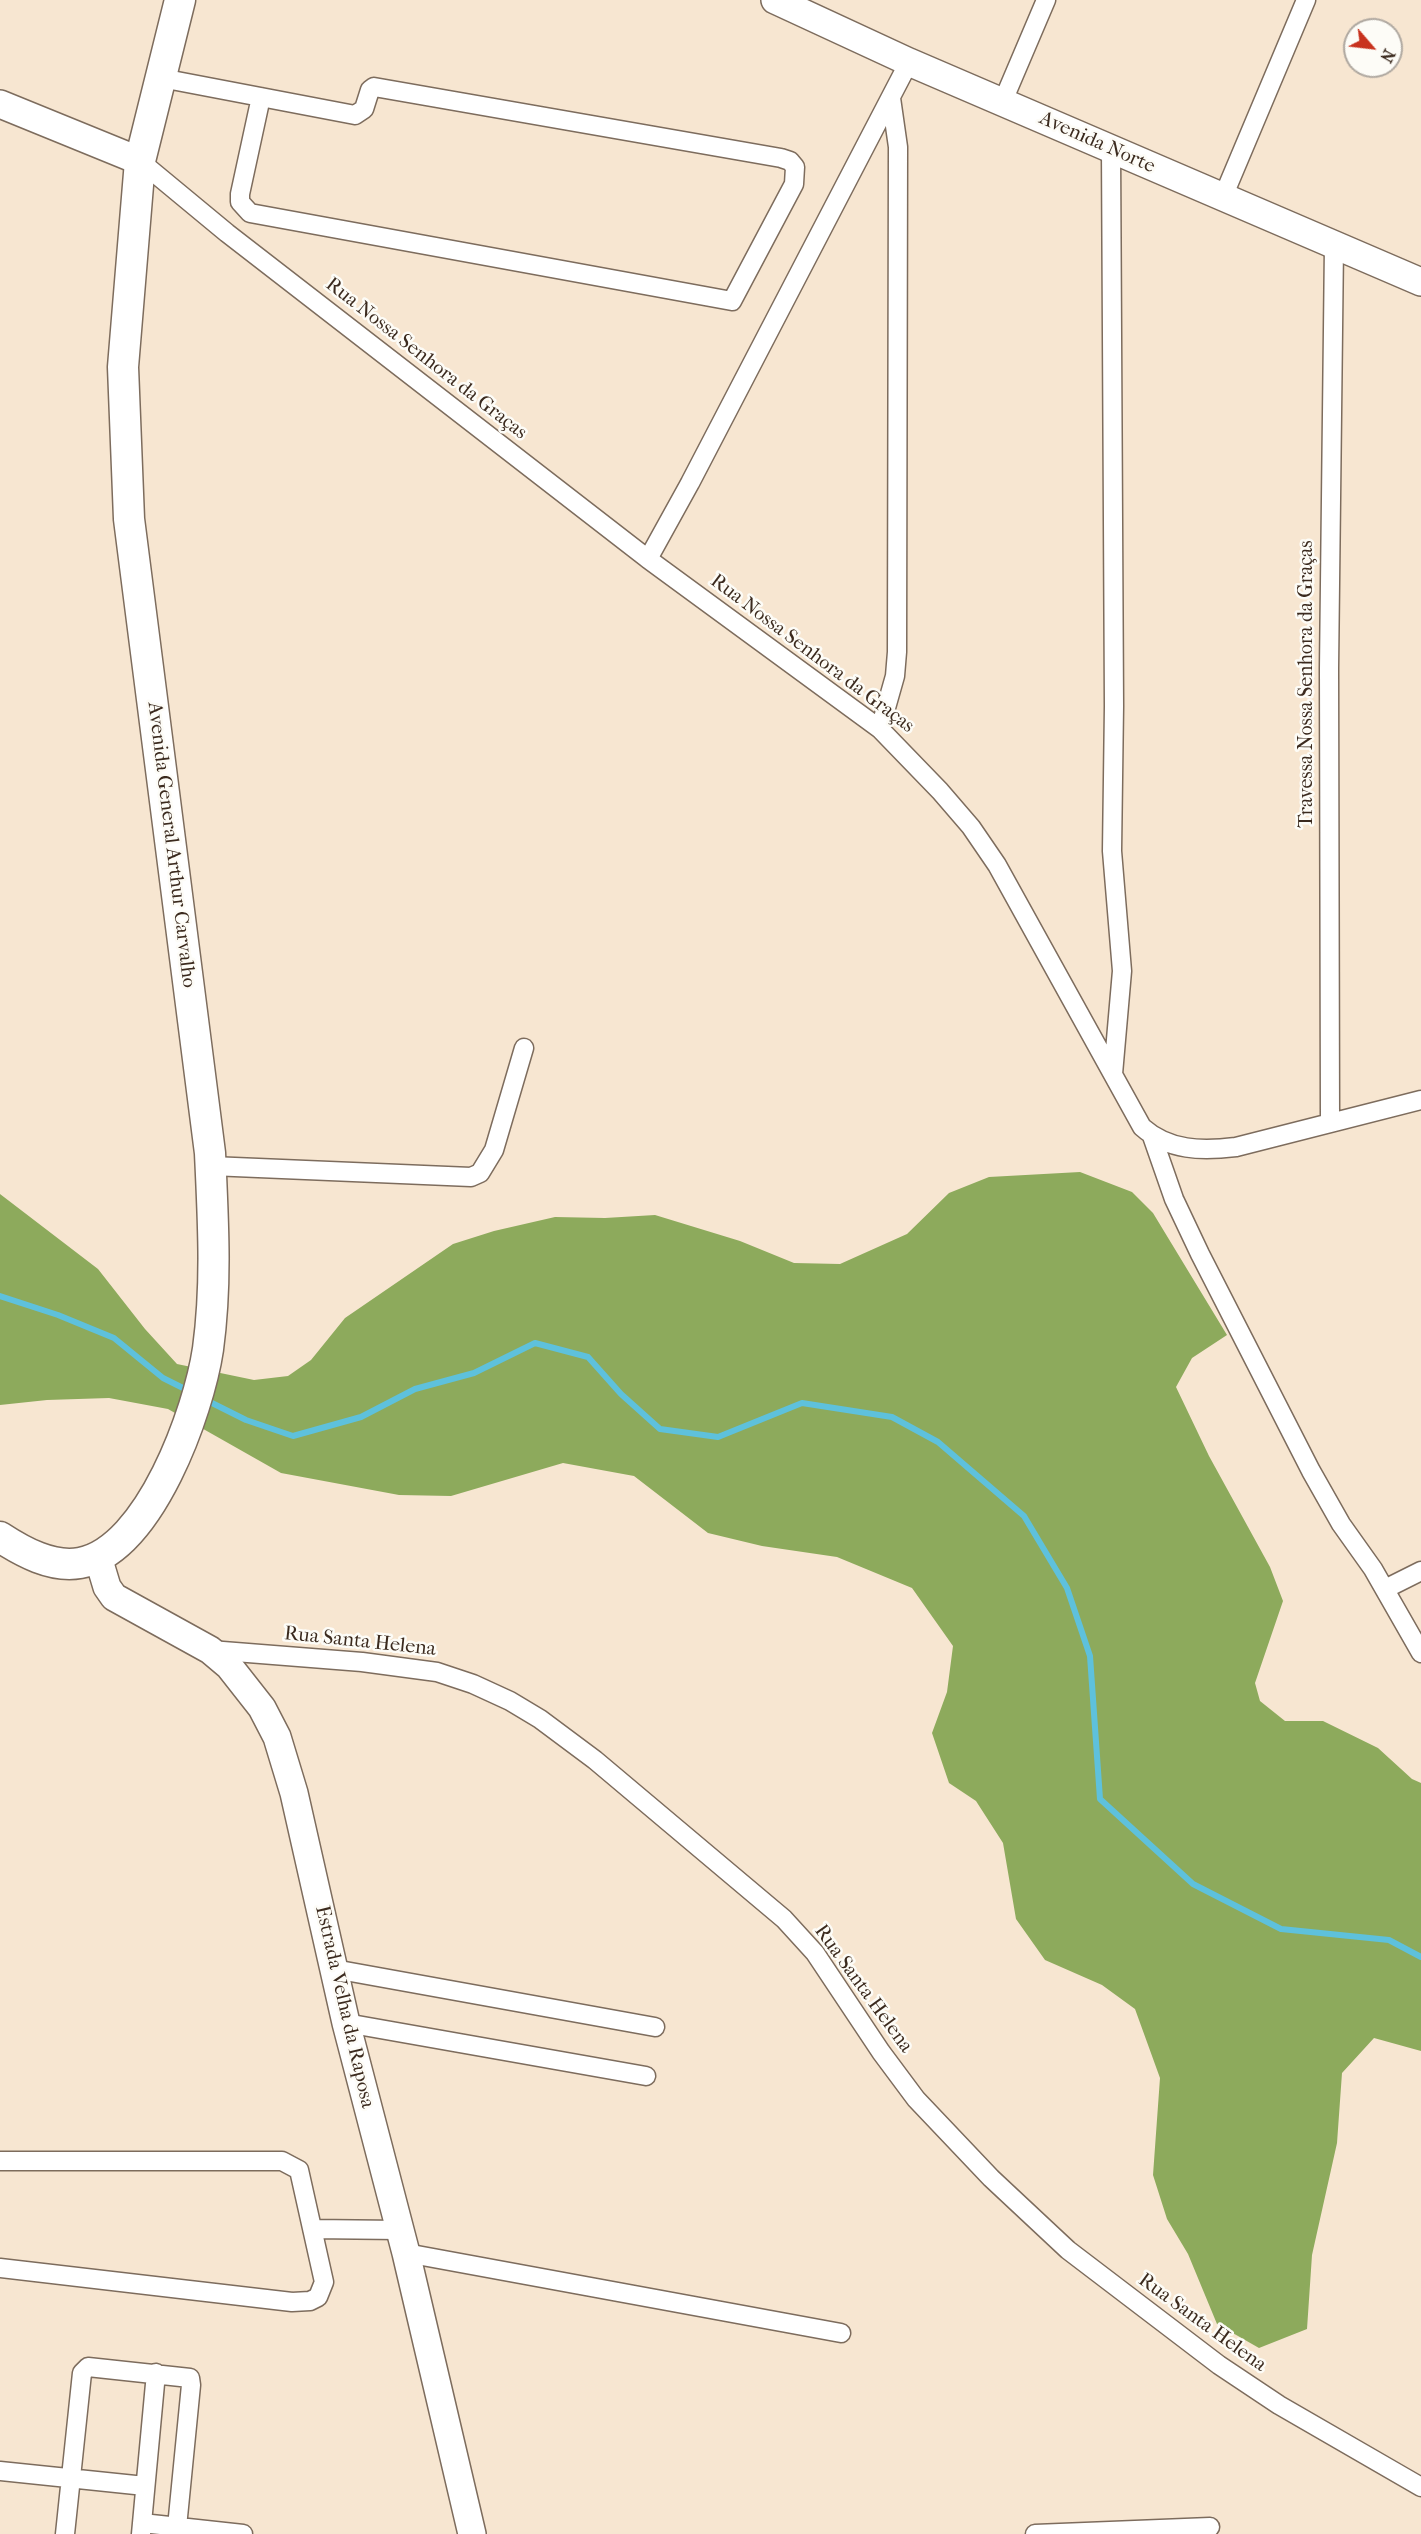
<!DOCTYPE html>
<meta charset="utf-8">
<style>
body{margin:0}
#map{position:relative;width:1421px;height:2534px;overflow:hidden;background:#f7e6d1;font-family:"IM FELL French Canon",serif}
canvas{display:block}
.north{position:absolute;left:1343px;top:18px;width:60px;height:60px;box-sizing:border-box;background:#fdfcf7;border:2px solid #afa8a0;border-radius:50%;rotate:118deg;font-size:16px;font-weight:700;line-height:24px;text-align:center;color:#3b2a1e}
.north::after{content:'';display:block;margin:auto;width:21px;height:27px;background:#c8321e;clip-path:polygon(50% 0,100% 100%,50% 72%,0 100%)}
</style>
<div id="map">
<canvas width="1421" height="2534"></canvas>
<div class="north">N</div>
</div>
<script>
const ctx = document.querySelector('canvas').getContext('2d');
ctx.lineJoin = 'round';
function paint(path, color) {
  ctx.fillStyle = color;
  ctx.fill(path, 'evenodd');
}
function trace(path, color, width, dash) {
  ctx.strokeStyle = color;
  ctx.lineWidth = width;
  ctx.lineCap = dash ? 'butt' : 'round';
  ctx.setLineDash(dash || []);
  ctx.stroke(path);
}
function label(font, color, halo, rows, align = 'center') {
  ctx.font = font + ' "IM FELL French Canon",serif';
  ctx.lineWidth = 5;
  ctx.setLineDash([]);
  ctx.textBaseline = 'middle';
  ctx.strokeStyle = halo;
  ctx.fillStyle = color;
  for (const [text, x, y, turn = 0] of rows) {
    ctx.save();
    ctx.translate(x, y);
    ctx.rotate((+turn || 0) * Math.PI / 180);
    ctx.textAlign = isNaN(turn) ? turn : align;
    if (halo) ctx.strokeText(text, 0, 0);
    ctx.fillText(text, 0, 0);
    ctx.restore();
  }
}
paint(new Path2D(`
 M1080 1172 1132 1192 1153 1213 1227 1335 1192 1358 1176 1387 1209 1456 1270 1567 1283 1601 1255 1683 1260 1701 1285 1721H1323L1378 1748 1412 1779 1421 1783V2051L1374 2038 1342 2073 1337 2143 1312 2255 1307 2329 1259 2348 1217 2324 1188 2254 1167 2219 1153 2175 1160 2078 1135 2009 1102 1985 1045 1960 1016 1919 1003 1843 976 1801 949 1783 932 1733 947 1692 953 1646 912 1588 837 1557 762 1546 708 1533 634 1476 563 1463 451 1496 399 1495 281 1473 168 1409 109 1398 47 1400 0 1405V1194L98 1269 145 1329 177 1364 254 1380 288 1376 311 1360 345 1318 453 1244 494 1231 555 1217 605 1218 655 1215 740 1241 794 1263 840 1264 907 1234 949 1193 989 1177Z`), '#8daa5c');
trace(new Path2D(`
 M0 1296 58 1315 114 1338 163 1378 189 1391
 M204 1399 246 1420 293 1436 361 1417 415 1389 474 1373 535 1343 588 1357 621 1394 660 1429 718 1437 802 1403 892 1417 938 1442 1024 1516 1067 1588 1090 1656 1100 1799 1193 1884 1281 1929 1389 1940 1421 1957`), '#5ec1dc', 6);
const street = new Path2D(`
 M161 78 355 115 364 109 370 90 374 87 781 158 790 161 795 167 794 184 732 301 250 213 240 202V194L261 97
 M1003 101 1046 0
 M1111 149 1114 706 1112 851 1122 971 1113 1074
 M140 161 227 233 648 559 880 729 940 791 971 827 997 865 1142 1127C1169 1151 1202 1151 1236 1147L1421 1100
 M1223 197 1306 0
 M648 559 690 483 909 62
 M880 729 895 676 897 652 898 147 891 98
 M1330 1122 1329 668 1334 245
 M1152 1136 1174 1199 1200 1254 1311 1471 1341 1524 1373 1569 1421 1653
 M211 1166 471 1177 480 1173 494 1150 524 1048
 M1385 1589 1421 1571
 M210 1650 362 1662 437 1672 473 1684 510 1701 540 1719 595 1760 784 1919 815 1953 881 2052 916 2099 991 2178 1068 2250 1219 2365 1279 2405 1421 2487
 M334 1969 655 2027
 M346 2023 646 2076
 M0 2161H282L299 2170 324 2282 318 2297 310 2301 292 2302 0 2268
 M312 2229 400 2230
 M406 2253 841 2333
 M0 2471 145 2486
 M142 2523 243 2534
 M65 2534 82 2373 88 2367 190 2378 191 2385 177 2527
 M141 2534 156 2373
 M1035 2534 1210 2527`);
const secondary = new Path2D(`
 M775 0 909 62 1421 282
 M0 104 140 161
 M98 1557 107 1587 114 1597 210 1650 229 1666 262 1708 277 1737 294 1793 346 2023 406 2253 472 2534`);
const primary = new Path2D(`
 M0 1537C23 1552 52 1568 80 1563 150 1550 199 1410 208 1349 217 1283 213 1219 210 1153L129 519 123 367 140 161 180 0`);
trace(street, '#7d6c5d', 21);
trace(secondary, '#7d6c5d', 30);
trace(primary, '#7d6c5d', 33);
trace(street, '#fff', 18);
trace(secondary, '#fff', 27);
trace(primary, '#fff', 30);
label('20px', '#3b2a1e', '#fdfcf7', [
 ["Avenida Norte",1097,143,24],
 ["Rua Nossa Senhora da Graças",426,359,38],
 ["Rua Nossa Senhora da Graças",812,654,37],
 ["Travessa Nossa Senhora da Graças",1307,684,-90],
 ["Avenida General Arthur Carvalho",171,845,83],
 ["Rua Santa Helena",360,1642,6],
 ["Rua Santa Helena",863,1989,54],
 ["Estrada Velha da Raposa",344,2007,77],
 ["Rua Santa Helena",1202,2323,36]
]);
</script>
